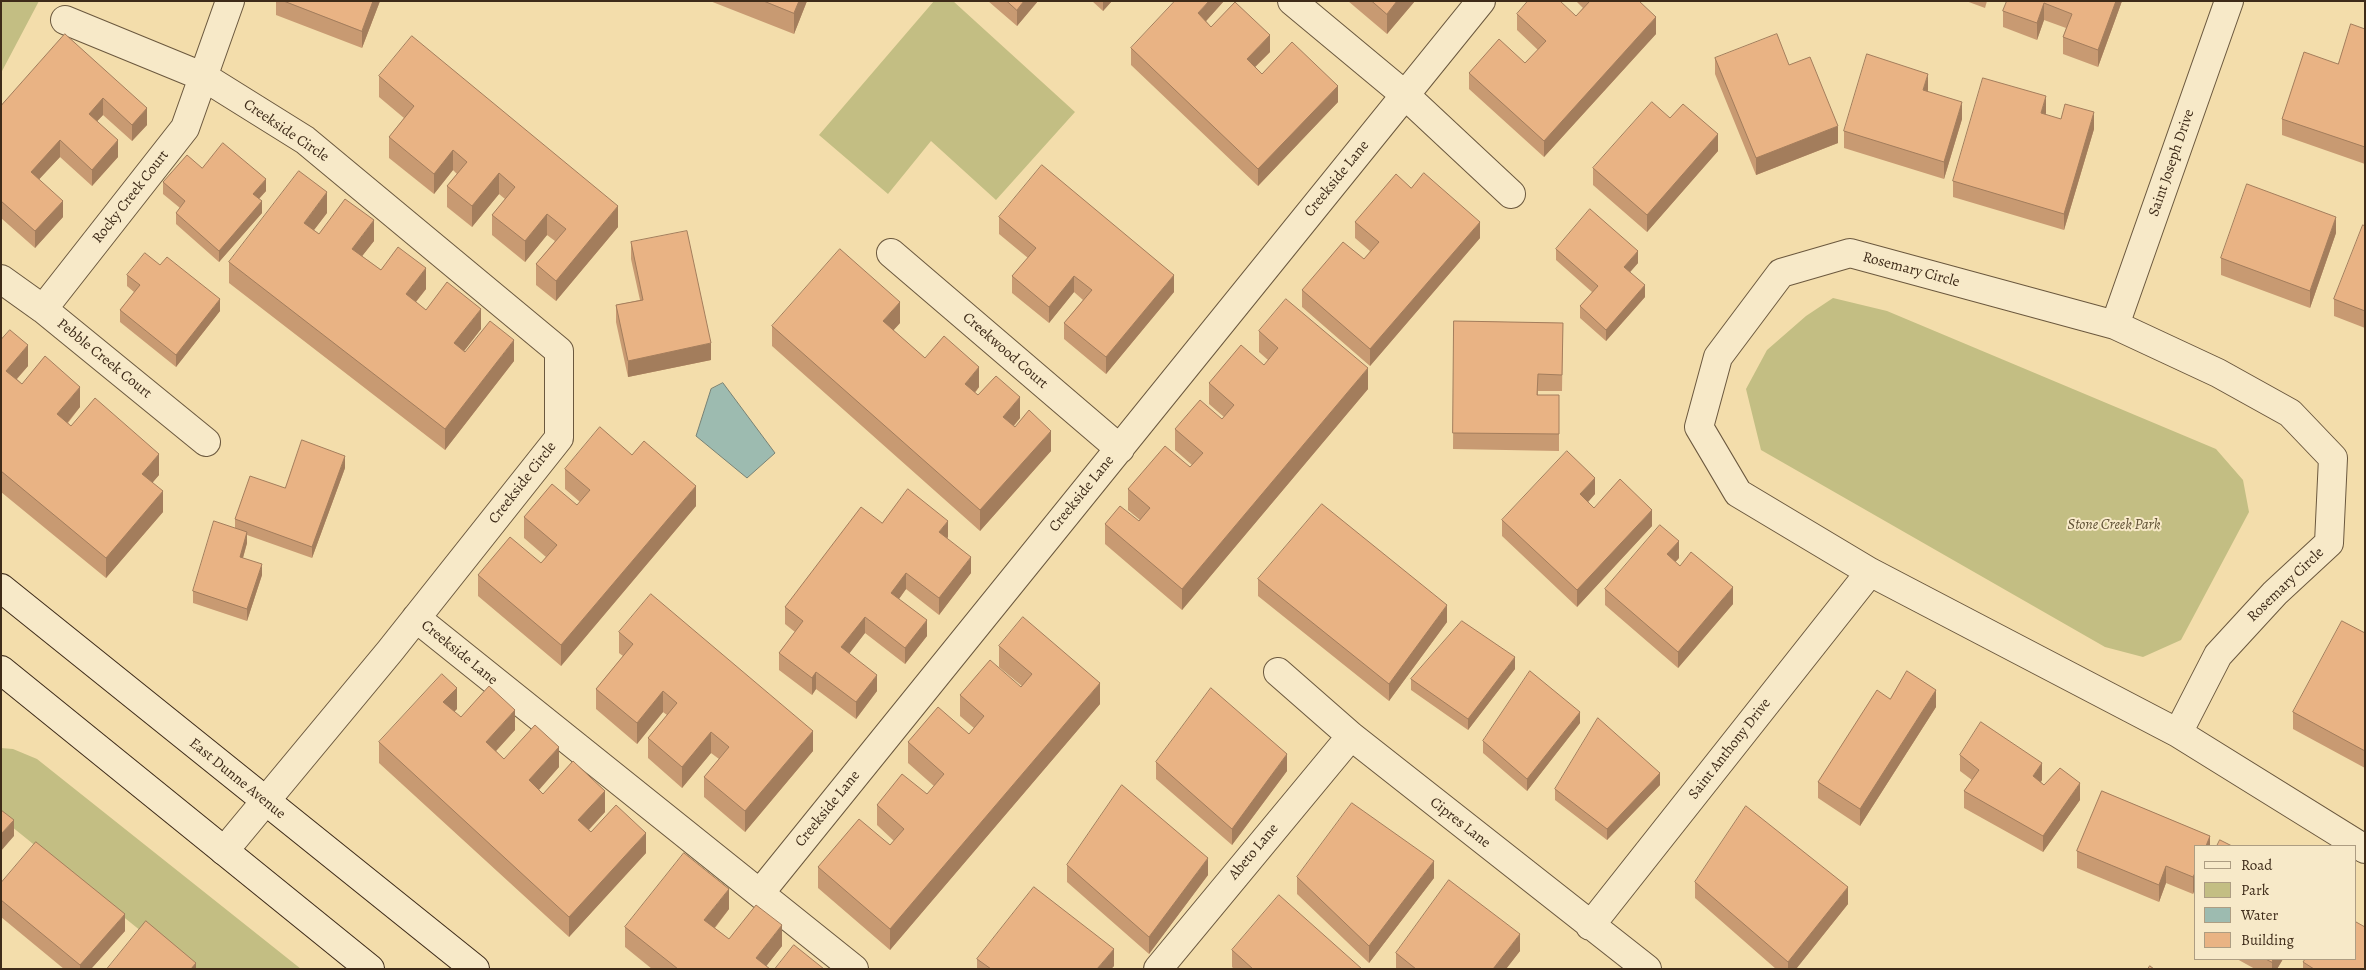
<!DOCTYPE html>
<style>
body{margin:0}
#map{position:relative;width:2366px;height:970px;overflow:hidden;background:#f3ddab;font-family:Alegreya,serif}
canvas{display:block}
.frame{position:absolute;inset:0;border:2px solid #3e2b19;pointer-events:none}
.legend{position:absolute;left:2194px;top:845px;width:162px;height:115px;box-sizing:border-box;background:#f7e9c8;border:1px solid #ad9d82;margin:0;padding:6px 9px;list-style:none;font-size:15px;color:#3e2b19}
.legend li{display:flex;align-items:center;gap:10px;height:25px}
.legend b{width:25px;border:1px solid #ad9d82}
</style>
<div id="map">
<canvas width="2366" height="970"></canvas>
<div class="frame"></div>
<ul class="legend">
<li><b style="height:6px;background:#f7e9c8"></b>Road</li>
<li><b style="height:14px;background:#c3be83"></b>Park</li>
<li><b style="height:14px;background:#9dbbb0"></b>Water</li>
<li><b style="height:14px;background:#e9b384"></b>Building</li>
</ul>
</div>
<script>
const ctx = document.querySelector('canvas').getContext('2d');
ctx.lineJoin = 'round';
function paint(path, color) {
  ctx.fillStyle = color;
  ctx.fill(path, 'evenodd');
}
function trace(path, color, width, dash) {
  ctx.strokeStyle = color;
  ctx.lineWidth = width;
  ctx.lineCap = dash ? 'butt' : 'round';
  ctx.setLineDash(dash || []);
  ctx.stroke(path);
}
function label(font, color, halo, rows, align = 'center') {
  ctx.font = font + ' Alegreya,serif';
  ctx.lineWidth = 4;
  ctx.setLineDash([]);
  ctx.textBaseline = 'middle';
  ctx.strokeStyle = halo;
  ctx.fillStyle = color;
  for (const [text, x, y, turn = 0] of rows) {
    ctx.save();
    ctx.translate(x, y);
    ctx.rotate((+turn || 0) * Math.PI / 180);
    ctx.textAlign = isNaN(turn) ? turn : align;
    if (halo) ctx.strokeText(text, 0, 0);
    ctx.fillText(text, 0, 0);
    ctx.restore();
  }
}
paint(new Path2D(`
 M1 1H39L1 73Z
 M934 1H953L1075 112 996 200 931 141 888 194 819 135Z
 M1833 298 1887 311 2216 449 2243 480 2249 512 2181 640 2143 657 2105 647 1761 450 1746 389 1767 350 1806 316Z
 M1 748 13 749 37 759 301 969H188L1 818Z`), '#c3be83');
const water = new Path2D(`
 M723 383 775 453 747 478 696 436 711 389Z`);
paint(water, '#9dbbb0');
trace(water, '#778174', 1);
const minor = new Path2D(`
 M1292 1 1405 95 1511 194
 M65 20 204 77 305 140 559 351V438L390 651 224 851
 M891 253 1120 449
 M1 279 43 309 206 442
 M43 309 185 128 230 1
 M2115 325 2229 1
 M416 618 854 969
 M1278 672 1351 736 1647 969
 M2178 733 2218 655 2275 593 2329 543 2333 458 2290 413 2218 373 2115 325 1850 253 1781 273 1718 357 1699 427 1738 493 1870 572 2178 733 2365 849
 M760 893 1481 1
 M1590 926 1870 572
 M1158 969 1351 736`);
const secondary = new Path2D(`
 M1 588 475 969
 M1 670 370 969`);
trace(minor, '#6b583e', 30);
trace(secondary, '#3e2b19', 30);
trace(minor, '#f7e9c8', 28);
trace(secondary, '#f7e9c8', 28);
paint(new Path2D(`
 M276 1H380L362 48 276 15Z
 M710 1H807L794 34Z
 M988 1H1038L1017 26Z
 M1092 1H1112L1103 11Z
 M1224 1 1206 21 1211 27 1270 52 1255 67 1262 74 1338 102 1258 186 1131 65V48Z
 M1348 1H1415L1387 34Z
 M1576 1H1639L1656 34 1544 157 1469 89V73L1525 63 1538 50 1517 30V14L1576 16 1583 8Z
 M1966 1H1987L1985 8Z
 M2007 1H2122L2098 67 2063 54V37L2066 28 2044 20 2037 40 2003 27V11Z
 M2365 29V164L2282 135V119L2338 64Z
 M65 34 147 125 132 141 103 115 97 121 118 157 92 186 60 157 39 179 63 217 35 248 1 218V106Z
 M1715 58 1789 65 1838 143 1756 175 1715 74Z
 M379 76 618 227 556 301 536 285V264L555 241 547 235 525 262 492 235V215L505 199 499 194 472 227 447 207V186L457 174 453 170 434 194 389 158V137L404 118 379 97Z
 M1928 90V92L1962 119 1944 179 1844 148V131Z
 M2046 113 2045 115 2094 129 2064 230 1953 197V181Z
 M1718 151 1647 232 1593 185V168Z
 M202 168 266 191 259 199 262 213 219 262 176 224V213L180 208 163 194V182Z
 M1411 188 1480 238 1370 366 1302 307V290L1364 259 1370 251 1355 238V222Z
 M327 213 314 230 319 234 374 241 362 256 381 270 426 289 416 302 426 310 481 329 464 351 465 352 514 361 445 450 229 283V262Z
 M999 217 1174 292 1106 374 1064 339V323L1083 300 1074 292 1049 323 1012 293V276L1028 258 999 234Z
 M2365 226V328L2334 316V299Z
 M2336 233 2310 308 2221 275V258Z
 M631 242 711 360 628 377 616 322V305L640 300 631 259Z
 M1556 249 1638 263 1630 272 1645 297 1606 341 1580 318V306L1592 292 1556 260Z
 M127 275 220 311 176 367 120 322V310L134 292 127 286Z
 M1454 321 1563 323 1562 391H1538V395H1559V451L1453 449Z
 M900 323 893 330 925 358 979 387 975 393 978 395 1020 418 1014 426 1051 451 980 531 772 346V326Z
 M1259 331 1368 389 1182 610 1105 544V524L1139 521 1140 520 1128 510V489L1190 467 1192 465 1175 450V429L1222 419 1224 417 1209 404V383L1264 365 1268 360 1259 352Z
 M1 340 28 366 17 379 22 384 80 407 68 423 71 426 159 475 152 483 163 512 106 578 1 492Z
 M632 455 696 506 561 666 478 596V575L541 563 546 557 524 538V517L577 505 580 502 565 489V469Z
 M345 468 312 558 247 535V543L243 558 262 575 247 621 193 603V591L235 528V519L285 488Z
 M1595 494 1588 502 1594 508 1652 526 1577 607 1502 536V520Z
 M882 523 948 537 947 538 971 573 939 615 906 589 899 599 927 636 905 664 865 633 849 654 877 691 856 719 816 689 812 695 779 670V653L795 632 785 624V607Z
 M1679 558 1675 562 1680 566 1733 604 1678 668 1605 605V589Z
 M1258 579 1447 622 1389 701 1258 596Z
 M619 632 813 751 745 832 704 797V777L719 759 711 753 682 788 648 758V738L667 715 663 712 637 744 596 709V689L623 656 619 653Z
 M2365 633V768L2293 729V712Z
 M999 646 1100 704 890 950 818 888V867L890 845 894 841 877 825V805L927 794 934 786 908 763V742L969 734 974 728 960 716V695L1021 687 1022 686 999 667Z
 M1515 669 1468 730 1411 690V679Z
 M1890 699 1936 707 1860 826 1818 798V782Z
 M457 709 454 711 461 717 515 730 496 751 504 759 559 767 539 790 543 794 605 812 589 830 591 832 646 853 569 937 379 763V742Z
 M1580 723 1527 791 1483 753V741Z
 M1960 755 2042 780 2041 782 2044 785 2080 800 2043 852 1964 808V791L1972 780 1960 771Z
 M1156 762 1287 771 1232 845 1156 779Z
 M1660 785 1607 840 1555 800V789Z
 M2102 791 2210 836V846H2195V889L2193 894 2166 883 2159 902 2077 868V851Z
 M1067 865 1208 875 1149 954 1067 882Z
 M1297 877 1434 878 1369 963 1297 894Z
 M1695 882 1848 904 1796 969H1776L1695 898Z
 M1 883 125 931 91 969H64L1 917Z
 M729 909 715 928 729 939 782 946 766 966 770 969H652L625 947V927Z
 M1232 950 1362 969H1234L1232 967Z
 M1520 951 1506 969H1396V953Z
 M977 959 1114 966 1111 969H977Z
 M2237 959H2283L2277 969H2255Z
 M2303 962 2365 969H2303Z`), '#c89a72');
paint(new Path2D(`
 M373 1H380L362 48V31Z
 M799 1H807L794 34V13Z
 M1024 1H1038L1017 26V10Z
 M1103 1H1112L1103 11Z
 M1209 1H1224L1198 30V13Z
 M1397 1H1415L1387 34V14Z
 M2116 1H2122L2098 67V50Z
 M2044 3V20L2037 40V23Z
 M1656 17V34L1544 157V141Z
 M1270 35V52L1247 75V59Z
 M1928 74V90L1923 107V90Z
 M1338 86V102L1258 186V169Z
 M2046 96V113L2041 130V113Z
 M103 98V115L89 130V114Z
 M1962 102V119L1944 179V162Z
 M147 108V125L132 141V125Z
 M2094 112V129L2064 230V214Z
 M1838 126V143L1756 175V158Z
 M1718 134V151L1647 232V215Z
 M60 140V157L31 188V172Z
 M118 140V157L92 186V170Z
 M453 150V170L434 194V174Z
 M499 173V194L472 227V206Z
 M266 179V191L253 205V194Z
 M327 192V213L304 243V223Z
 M63 201V217L35 248V231Z
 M262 201V213L219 262V251Z
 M618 206V227L556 301V281Z
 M547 214V235L525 262V241Z
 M2336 217V233L2310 308V291Z
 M374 220V241L352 269V249Z
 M1480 222V238L1370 366V349Z
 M1638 251V263L1624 279V267Z
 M426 268V289L406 314V294Z
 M1174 275V292L1106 374V357Z
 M1074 276V292L1049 323V307Z
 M1645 285V297L1606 341V330Z
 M220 299V311L176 367V355Z
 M900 302V323L883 342V321Z
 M481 309V329L454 364V343Z
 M514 340V361L445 450V429Z
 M711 343V360L628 377V361Z
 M28 345V366L6 391V371Z
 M979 367V387L965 404V384Z
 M1368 368V389L1182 610V589Z
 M80 387V407L57 435V414Z
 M1020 397V418L1003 438V417Z
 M1051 431V451L980 531V510Z
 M159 454V475L142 495V474Z
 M345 456V468L312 558V547Z
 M1595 478V494L1580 511V494Z
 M696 486V506L561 666V645Z
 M163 491V512L106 578V558Z
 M1652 510V526L1577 607V590Z
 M948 521V537L939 549V532Z
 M247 532V543L240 568V557Z
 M1679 541V558L1667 571V554Z
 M971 557V573L939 615V598Z
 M262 564V575L247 621V609Z
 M906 573V589L891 610V593Z
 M1733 587V604L1678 668V652Z
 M1447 605V622L1389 701V684Z
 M865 617V633L841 664V647Z
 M927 620V636L905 664V648Z
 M1515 657V669L1468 730V719Z
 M816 672V689L812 695V678Z
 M877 675V691L856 719V702Z
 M1100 683V704L890 950V929Z
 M457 688V709L443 723V702Z
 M1936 690V707L1860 826V809Z
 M663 691V712L637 744V723Z
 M515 710V730L486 762V742Z
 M1580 712V723L1527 791V779Z
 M813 731V751L745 832V811Z
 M711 732V753L682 788V767Z
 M559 747V767L529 801V780Z
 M1287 754V771L1232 845V829Z
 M2042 763V780L2033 793V776Z
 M1660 773V785L1607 840V829Z
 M2080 783V800L2043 852V836Z
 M605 791V812L578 841V820Z
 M14 820V836L1 851V834Z
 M646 833V853L569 937V917Z
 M2210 836V846H2206Z
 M1208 858V875L1149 954V937Z
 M1434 861V878L1369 963V946Z
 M2166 866V883L2159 902V885Z
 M2195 873V889L2193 894V877Z
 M1848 887V904L1796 969H1788V962Z
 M729 889V909L704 941V920Z
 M125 914V931L91 969H80V965Z
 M782 925V946L764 969 756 958Z
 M1520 934V951L1506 969H1493Z
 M1114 949V966L1111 969H1097Z
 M2273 959H2283L2277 969H2272V962Z
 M196 963V969H191Z`), '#a37d5c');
const building = new Path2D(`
 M284 1H373L362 31Z
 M764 1H799L794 13Z
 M1007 1H1024L1017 10Z
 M1175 1H1209L1198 13 1211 27 1235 2 1270 35 1247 59 1262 74 1292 42 1338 86 1258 169 1131 48Z
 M1372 1H1397L1387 14Z
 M1528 1H1560L1576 16 1590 1H1639L1656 17 1544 141 1469 73 1499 39 1525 63 1546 41 1517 14Z
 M2007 1H2116L2098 50 2063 37 2072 14 2044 3 2037 23 2003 11Z
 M2351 24 2365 29V147L2282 119 2304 52 2338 64Z
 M65 34 147 108 132 125 103 98 89 114 118 140 92 170 60 140 31 172 63 201 35 231 1 201V106Z
 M1777 34 1789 65 1810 57 1838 126 1756 158 1715 58Z
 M412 36 618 206 556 281 536 264 566 229 547 214 525 241 492 215 515 187 499 173 472 206 447 186 467 162 453 150 434 174 389 137 414 106 379 76Z
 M1867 54 1928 74 1923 90 1962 102 1944 162 1844 131Z
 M1983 78 2046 96 2041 113 2061 119 2065 104 2094 112 2064 214 1953 181Z
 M1652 102 1670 118 1683 104 1718 134 1647 215 1593 168Z
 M223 143 266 179 253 194 262 201 219 251 176 213 185 201 163 182 187 155 202 168Z
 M1042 165 1174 275 1106 357 1064 323 1092 290 1074 276 1049 307 1012 276 1036 248 999 217Z
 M299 171 327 192 304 223 319 234 345 199 374 220 352 249 381 270 398 247 426 268 406 294 426 310 447 282 481 309 454 343 465 352 490 321 514 340 445 429 229 262Z
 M1424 173 1480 222 1370 349 1302 290 1343 242 1364 259 1379 242 1355 222 1396 174 1411 188Z
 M2247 184 2336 217 2310 291 2221 258Z
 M1590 209 1638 251 1624 267 1645 285 1606 330 1580 306 1598 286 1556 249Z
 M2363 225 2365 226V311L2334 299Z
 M687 231 711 343 628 361 616 305 643 300 631 242Z
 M840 249 900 302 883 321 925 358 944 336 979 367 965 384 978 395 996 376 1020 397 1003 417 1015 427 1029 410 1051 431 980 510 772 326Z
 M145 253 160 265 167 257 220 299 176 355 120 310 140 285 127 275Z
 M1286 299 1368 368 1182 589 1105 524 1120 506 1139 521 1150 508 1128 489 1165 446 1190 467 1203 453 1175 429 1200 400 1222 419 1234 405 1209 383 1241 345 1264 365 1278 348 1259 331Z
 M1454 321 1563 323 1562 375 1538 374 1537 395H1559V434L1453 433Z
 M10 330 28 345 6 371 22 384 45 356 80 387 57 414 71 426 95 398 159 454 142 474 163 491 106 558 1 471V340Z
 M600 427 632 455 644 441 696 486 561 645 478 575 510 537 541 563 557 545 524 517 552 484 577 505 590 490 565 469Z
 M302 440 345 456 312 547 235 519 250 476 285 488Z
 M1567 451 1595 478 1580 494 1594 508 1620 479 1652 510 1577 590 1502 520Z
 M908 489 948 521 939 532 971 557 939 598 906 573 891 593 927 620 905 648 865 617 841 647 877 675 856 702 816 672 812 678 779 653 803 621 785 607 861 507 882 523Z
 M1322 504 1447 605 1389 684 1258 579Z
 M214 521 247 532 240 557 262 564 247 609 193 591Z
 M1660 525 1679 541 1667 554 1680 566 1691 552 1733 587 1678 652 1605 589Z
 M651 594 813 731 745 811 704 777 729 747 711 732 682 767 648 738 677 703 663 691 637 723 596 689 633 644 619 632Z
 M1023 617 1100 683 890 929 818 867 859 819 890 845 904 829 877 805 902 774 927 794 944 774 908 742 938 707 969 734 984 716 960 695 990 660 1021 687 1032 674 999 646Z
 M1462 621 1515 657 1468 719 1411 679Z
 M2342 621 2365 633V751L2293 712Z
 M1530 671 1580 712 1527 779 1483 741Z
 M1907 671 1936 690 1860 809 1818 782 1877 690 1890 699Z
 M442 674 457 688 443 702 461 717 489 686 515 710 486 742 504 759 535 725 559 747 529 780 543 794 573 761 605 791 578 820 591 832 616 805 646 833 569 917 379 742Z
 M1211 688 1287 754 1232 829 1156 762Z
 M1598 718 1660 773 1607 829 1555 789Z
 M1981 722 2042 763 2033 776 2044 785 2060 768 2080 783 2043 836 1964 791 1979 770 1960 755Z
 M1122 785 1208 858 1149 937 1067 865Z
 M2102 791 2210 836 2206 846H2195V873L2193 877 2166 866 2159 885 2077 851Z
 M1352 803 1434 861 1369 946 1297 877Z
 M1746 806 1848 887 1788 962 1695 882Z
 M1 810 14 820 1 834Z
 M2220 840 2232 846H2217Z
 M36 842 125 914 80 965 1 900V883Z
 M684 853 729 889 704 920 729 939 756 905 782 925 756 958 770 969H678L625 927Z
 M1449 880 1520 934 1493 969H1416L1396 953Z
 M1034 887 1114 949 1097 969H991L977 959Z
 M1279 895 1362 969H1253L1232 950Z
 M146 921 196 963 191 969H107Z
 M2356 922 2365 927V969H2314L2303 962 2305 959H2355V925Z
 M794 945 824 969H775Z
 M2266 959H2273L2272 962Z
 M2150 966 2154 969H2148Z`);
paint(building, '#e9b384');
trace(building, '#a37d5c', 1);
label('15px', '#3e2b19', '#f7e9c8', [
 ["Creekside Circle",286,131,34],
 ["Saint Joseph Drive",2172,163,-71],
 ["Creekside Lane",1337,179,-51],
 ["Rocky Creek Court",131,197,-52],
 ["Rosemary Circle",1911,270,15],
 ["Creekwood Court",1005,351,41],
 ["Pebble Creek Court",104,359,39],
 ["Creekside Circle",523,483,-52],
 ["Creekside Lane",1082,494,-51],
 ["Rosemary Circle",2286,585,-44],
 ["Creekside Lane",459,653,39],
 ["Saint Anthony Drive",1730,749,-52],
 ["East Dunne Avenue",237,779,39],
 ["Creekside Lane",828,809,-51],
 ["Cipres Lane",1460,823,38],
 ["Abeto Lane",1254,852,-50]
]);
label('italic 15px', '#5f5034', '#f7e9c8', [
 ["Stone Creek Park",2114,525]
]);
</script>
